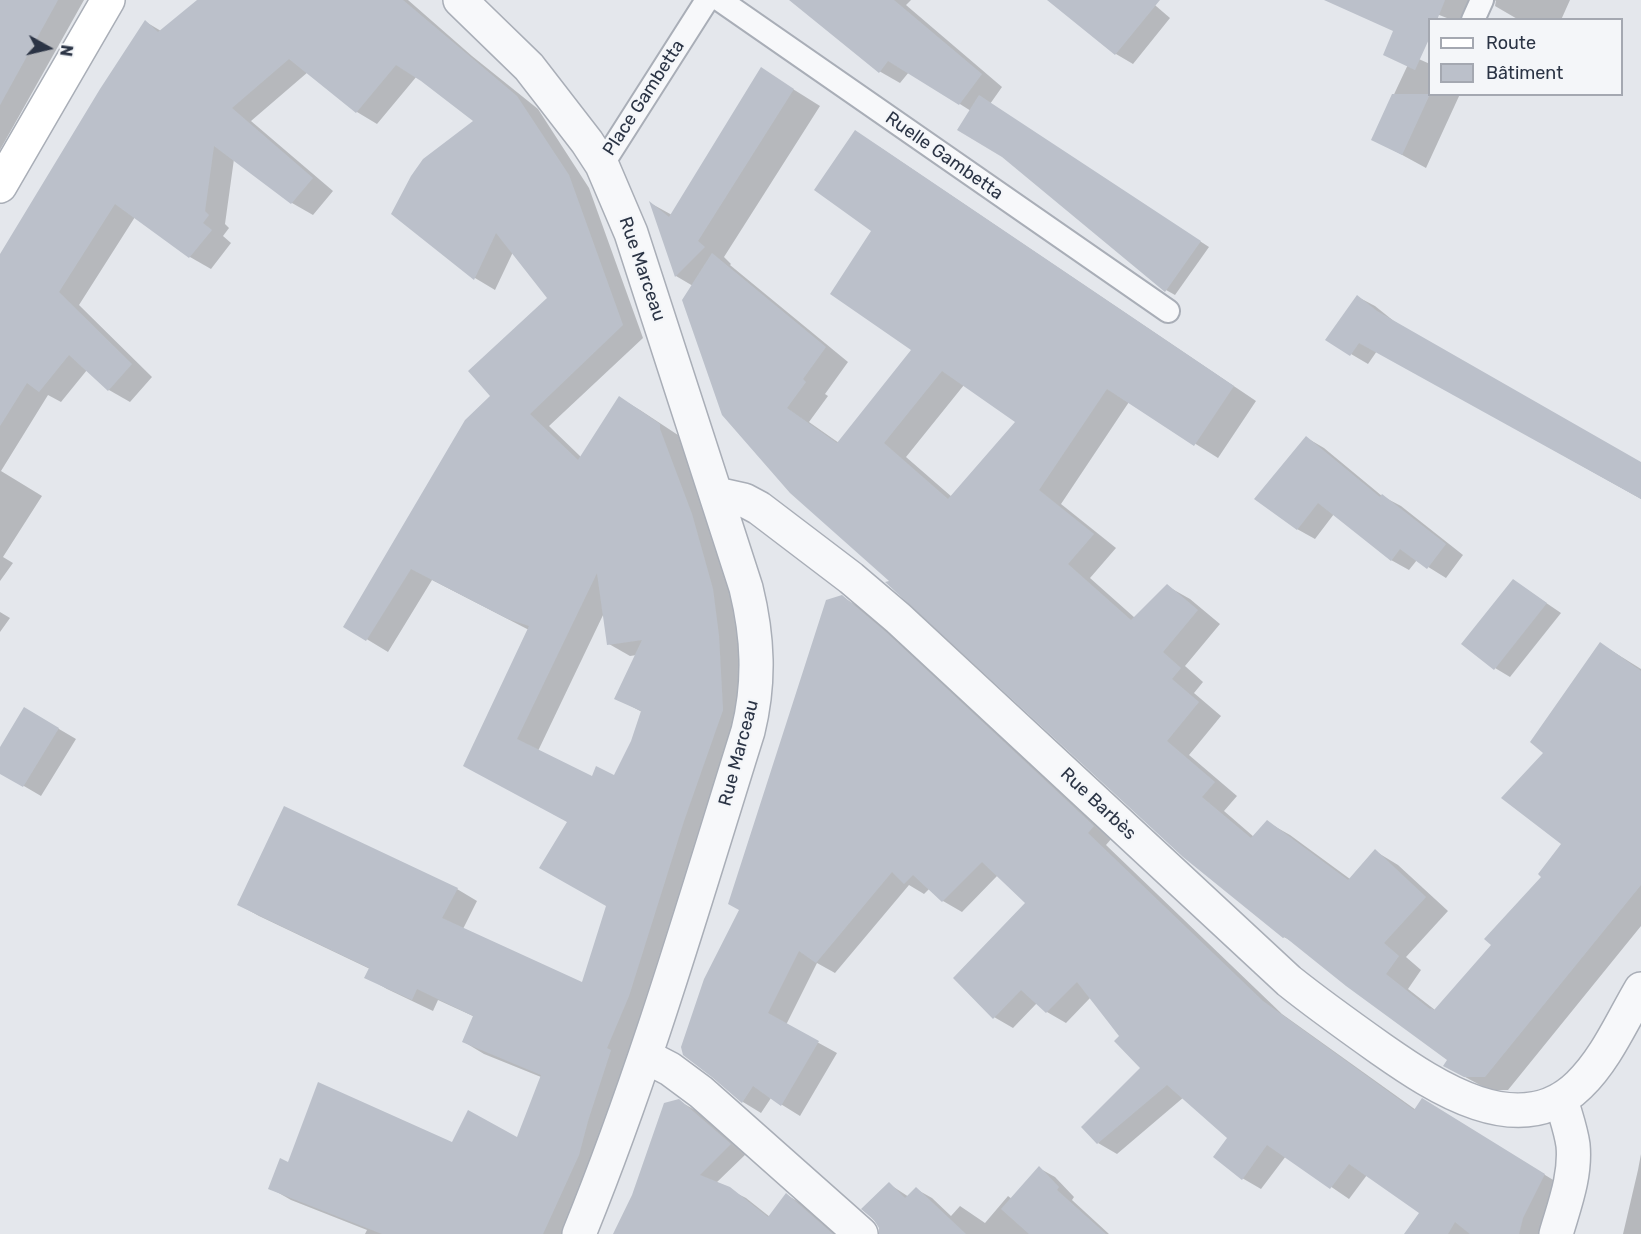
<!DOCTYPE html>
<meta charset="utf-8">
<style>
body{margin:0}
#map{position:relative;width:1641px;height:1234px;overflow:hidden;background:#e4e7ec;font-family:Rubik,sans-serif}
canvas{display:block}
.legend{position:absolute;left:1428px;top:18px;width:195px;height:78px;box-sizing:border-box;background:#f4f6f9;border:2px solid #a4a8b1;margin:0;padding:8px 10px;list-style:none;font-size:18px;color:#2b3445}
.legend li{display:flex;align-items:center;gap:12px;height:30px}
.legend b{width:30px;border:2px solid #a4a8b1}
.north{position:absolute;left:18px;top:18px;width:60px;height:60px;-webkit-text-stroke:4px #f4f6f9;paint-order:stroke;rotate:98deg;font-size:16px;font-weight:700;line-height:24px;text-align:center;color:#2b3445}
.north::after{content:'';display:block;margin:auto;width:21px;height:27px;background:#2b3445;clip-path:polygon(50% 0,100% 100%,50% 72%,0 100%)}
</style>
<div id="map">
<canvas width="1641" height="1234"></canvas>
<ul class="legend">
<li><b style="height:8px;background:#fff"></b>Route</li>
<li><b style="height:16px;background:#bbc0ca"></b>Bâtiment</li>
</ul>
<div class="north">N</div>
</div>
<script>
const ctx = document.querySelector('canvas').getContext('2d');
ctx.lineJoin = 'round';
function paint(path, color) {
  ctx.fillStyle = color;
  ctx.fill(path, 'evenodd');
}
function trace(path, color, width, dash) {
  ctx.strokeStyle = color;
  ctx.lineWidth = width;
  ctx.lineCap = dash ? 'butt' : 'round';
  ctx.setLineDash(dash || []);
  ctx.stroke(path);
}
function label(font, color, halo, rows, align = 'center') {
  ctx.font = font + ' Rubik,sans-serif';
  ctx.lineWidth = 4.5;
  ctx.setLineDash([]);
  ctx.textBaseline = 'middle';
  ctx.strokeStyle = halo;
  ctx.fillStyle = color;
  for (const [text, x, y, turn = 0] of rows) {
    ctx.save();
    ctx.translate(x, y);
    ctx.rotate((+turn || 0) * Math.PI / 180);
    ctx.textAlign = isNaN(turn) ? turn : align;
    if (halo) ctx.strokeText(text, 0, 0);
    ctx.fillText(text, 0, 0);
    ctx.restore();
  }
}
paint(new Path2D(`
 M0 0H84L0 150Z
 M199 0H408L472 56 538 109 589 188 643 338 549 426 582 458 620 398 640 410 681 437V442L712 527 733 602 739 649 743 722 568 1234H365L367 1230 291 1200 270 1188 289 1164 453 1144 518 1140 541 1077 484 1054 464 1042 475 1017 438 1000 433 1011 387 989 366 977 370 969 259 916 239 905 457 889 477 901 463 929 583 984 608 905 568 822 486 777 529 630 432 580 388 652 345 626 492 396 549 298 513 252 495 290 475 278 393 213 475 121 417 76 377 124 357 112 308 72 251 121 333 191 313 215 292 203 234 159 225 224 229 228 223 236 231 243 211 269 190 257 135 217 79 305 152 377 130 402 109 390 87 370 61 402 48 395 1 471 42 496 3 557 13 563 0 581V258L146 22 161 31ZM604 613 609 644 630 656 637 655 616 698 642 712 632 742 615 777 593 778 538 751Z
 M801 0H911L906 5 1002 87 990 104 1209 247 1175 295 1166 290 1003 156 971 111 909 72 900 83 879 71Z
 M1054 0H1149L1170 18 1133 64 1116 54Z
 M1410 0H1496L1490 8 1462 20H1452L1429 11Z
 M1496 0H1570L1561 20H1519L1495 6Z
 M1412 56 1430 64V94H1460L1426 168 1373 139Z
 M761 69 820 106 724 257 731 264 730 265 848 362 825 394 828 396 809 422 839 443 913 350 874 230 878 146 1256 401 1218 458 1129 402 1061 504 1116 548 1090 578 1135 618 1167 586 1190 599 1220 624 1185 666 1203 682 1194 693 1221 716 1189 755 1237 796 1224 811 1254 837 1267 822 1290 835 1350 879 1375 851 1398 865 1448 911 1406 957 1421 970 1408 989 1435 1010 1493 945 1543 877 1563 844 1545 753 1601 644 1641 669V926L1508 1090H1489L1445 1066 1449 1060 1295 943 1284 937 892 581 693 286 676 276 652 204 672 215ZM964 385 1017 422 952 497 906 457Z
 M1358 297 1375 306 1395 322 1641 464V499L1377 351 1368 364 1351 354Z
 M1307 438 1324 448 1382 496 1401 506 1463 555 1446 578 1417 560 1409 570 1391 560 1334 514 1315 539 1297 529Z
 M1514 581 1561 613 1510 677 1495 668Z
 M842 597 861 608 905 645 1112 838 1106 845 1282 1014 1416 1110 1441 1111 1563 1186 1540 1234H1406L1421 1213 1367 1175 1349 1199 1286 1156 1261 1189 1242 1178 1229 1138 1184 1097 1117 1154 1098 1143 1142 1068 1121 1036 1091 997 1066 1023 1047 1012 1037 1003 1013 1028 994 1017 1027 903 998 875 962 912 943 901 930 888 924 894 909 885 835 973 817 963 786 1025 837 1053 800 1116 771 1098 761 1113 743 1102 741 910Z
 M0 612 10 618 0 632Z
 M25 709 76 739 41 796 0 772V750Z
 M679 1101 695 1110 746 1154 716 1183 746 1198 770 1217 787 1195 802 1204 836 1234H615Z
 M1641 1154V1234H1623L1638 1170Z
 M1039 1168 1055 1177 1074 1197 1072 1200 1109 1234H881L880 1227 864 1209 889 1184 909 1197 916 1189 932 1198 951 1216 960 1206 985 1223 1008 1196 1012 1199Z`), '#0003');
paint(new Path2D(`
 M0 0H58L0 105Z
 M197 0H403L517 96 569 175 623 325 530 414 578 460 619 396 660 424V429L692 514 713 589 719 636 723 710 684 821 629 996 607 1048 611 1050 588 1121 579 1155 543 1234H382L268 1189 280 1158 288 1162 318 1082 452 1142 468 1110 517 1137 541 1075 462 1042 473 1016 417 989 412 1000 364 978 369 968 237 905 284 806 458 888 442 918 582 982 606 906 539 868 567 822 463 766 529 626 508 619 411 569 366 641 343 627 465 420 490 396 468 371 547 298 496 233 474 280 391 214 411 176 423 159 473 121 421 81 396 65 356 113 289 59 232 108 313 178 291 204 214 146 205 211 209 215 203 223 212 230 189 258 115 204 59 292 132 364 108 391 69 355 39 392 27 383 0 426V254L100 89 145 20 158 32ZM597 573 607 645 642 640 614 699 641 711 631 741 614 775 596 766 592 776 517 739Z
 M789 0H894L982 74 959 105 888 61 879 73Z
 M1047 0H1160L1115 55Z
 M1324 0H1445L1437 20H1430V37L1415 70 1383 55 1393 31Z
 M761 67 794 89 698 241 705 247 675 277 649 201 669 217Z
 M1392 94H1430L1402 155 1371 140Z
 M979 95 1201 241 1165 292 1002 157 957 130Z
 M855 130 1234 386 1194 446 1107 389 1039 490 1094 534 1068 564 1131 620 1167 584 1198 610 1163 652 1181 668 1172 679 1199 702 1167 741 1215 782 1202 797 1251 838 1267 820 1348 880 1375 849 1426 897 1384 943 1399 956 1386 974 1430 1009 1431 1008 1434 1010 1491 945 1484 939 1541 877 1538 874 1561 844 1501 798 1543 753 1530 742 1600 642 1641 671V885L1485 1077H1464L1443 1066 1447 1060 1346 986 1285 937 1283 938 1183 857 885 582 889 581 790 493 722 415 682 300 712 253 826 347 803 379 806 382 787 408 837 443 911 350 830 294 871 231 814 190ZM942 371 1015 422 948 499 884 443Z
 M1357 295 1377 311 1641 462V499L1359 343 1350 356 1325 340Z
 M1306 436 1380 497 1382 494 1446 544 1427 569 1400 549 1391 561 1318 503 1297 530 1254 499Z
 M1513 579 1547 603 1494 670 1461 644Z
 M842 595 886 632 1094 826 1088 833 1263 1001 1414 1110 1422 1098 1545 1174 1523 1218 1519 1234H1470L1455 1222 1448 1234H1404L1419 1213 1349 1164 1330 1189 1267 1145 1242 1180 1213 1157 1227 1138 1167 1085 1097 1144 1081 1127 1140 1068 1114 1041 1119 1036 1077 982 1046 1013 1021 990 993 1019 953 978 1025 903 982 862 942 902 913 875 904 884 892 872 816 963 799 951 768 1013 819 1041 781 1106 753 1086 742 1103 713 1078 683 1055 681 1047 704 979 739 910 728 904 826 600Z
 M24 707 59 728 23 787 0 774V747Z
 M679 1099 731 1144 700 1175 730 1187 768 1217 786 1193 833 1234H613L632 1195 664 1103Z
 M1039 1166 1059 1187 1057 1190 1106 1234H1029L1001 1209Z
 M889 1182 905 1198 916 1187 966 1234H879V1228L874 1220 861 1209Z`), '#bbc0ca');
const lane = new Path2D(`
 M720 0 1168 311
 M1473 20 1482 0
 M602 165 707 0`);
const street = new Path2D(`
 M460 0 529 67 587 142 602 165 631 233 746 588C758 637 760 682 748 731 695 900 646 1070 579 1234
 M717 494 744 500 759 508 851 578 898 618 1289 981C1319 1005 1350 1027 1381 1049 1434 1086 1519 1144 1579 1085 1606 1059 1622 1021 1641 989
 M645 1056 670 1069 701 1092 861 1234
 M1556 1234C1564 1206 1576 1176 1573 1145 1571 1130 1565 1114 1561 1099`);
const secondary = new Path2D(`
 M0 186 108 0`);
trace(lane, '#a9aeb7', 26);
trace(street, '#a9aeb7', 36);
trace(secondary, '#a9aeb7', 36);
trace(lane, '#f7f8fa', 22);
trace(street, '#f7f8fa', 33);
trace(secondary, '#fff', 33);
label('18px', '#2b3445', '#f4f6f9', [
 ["Place Gambetta",644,98,-57],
 ["Ruelle Gambetta",944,156,35],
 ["Rue Marceau",642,269,71],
 ["Rue Marceau",739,753,-75],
 ["Rue Barbès",1098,804,43]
]);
</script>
